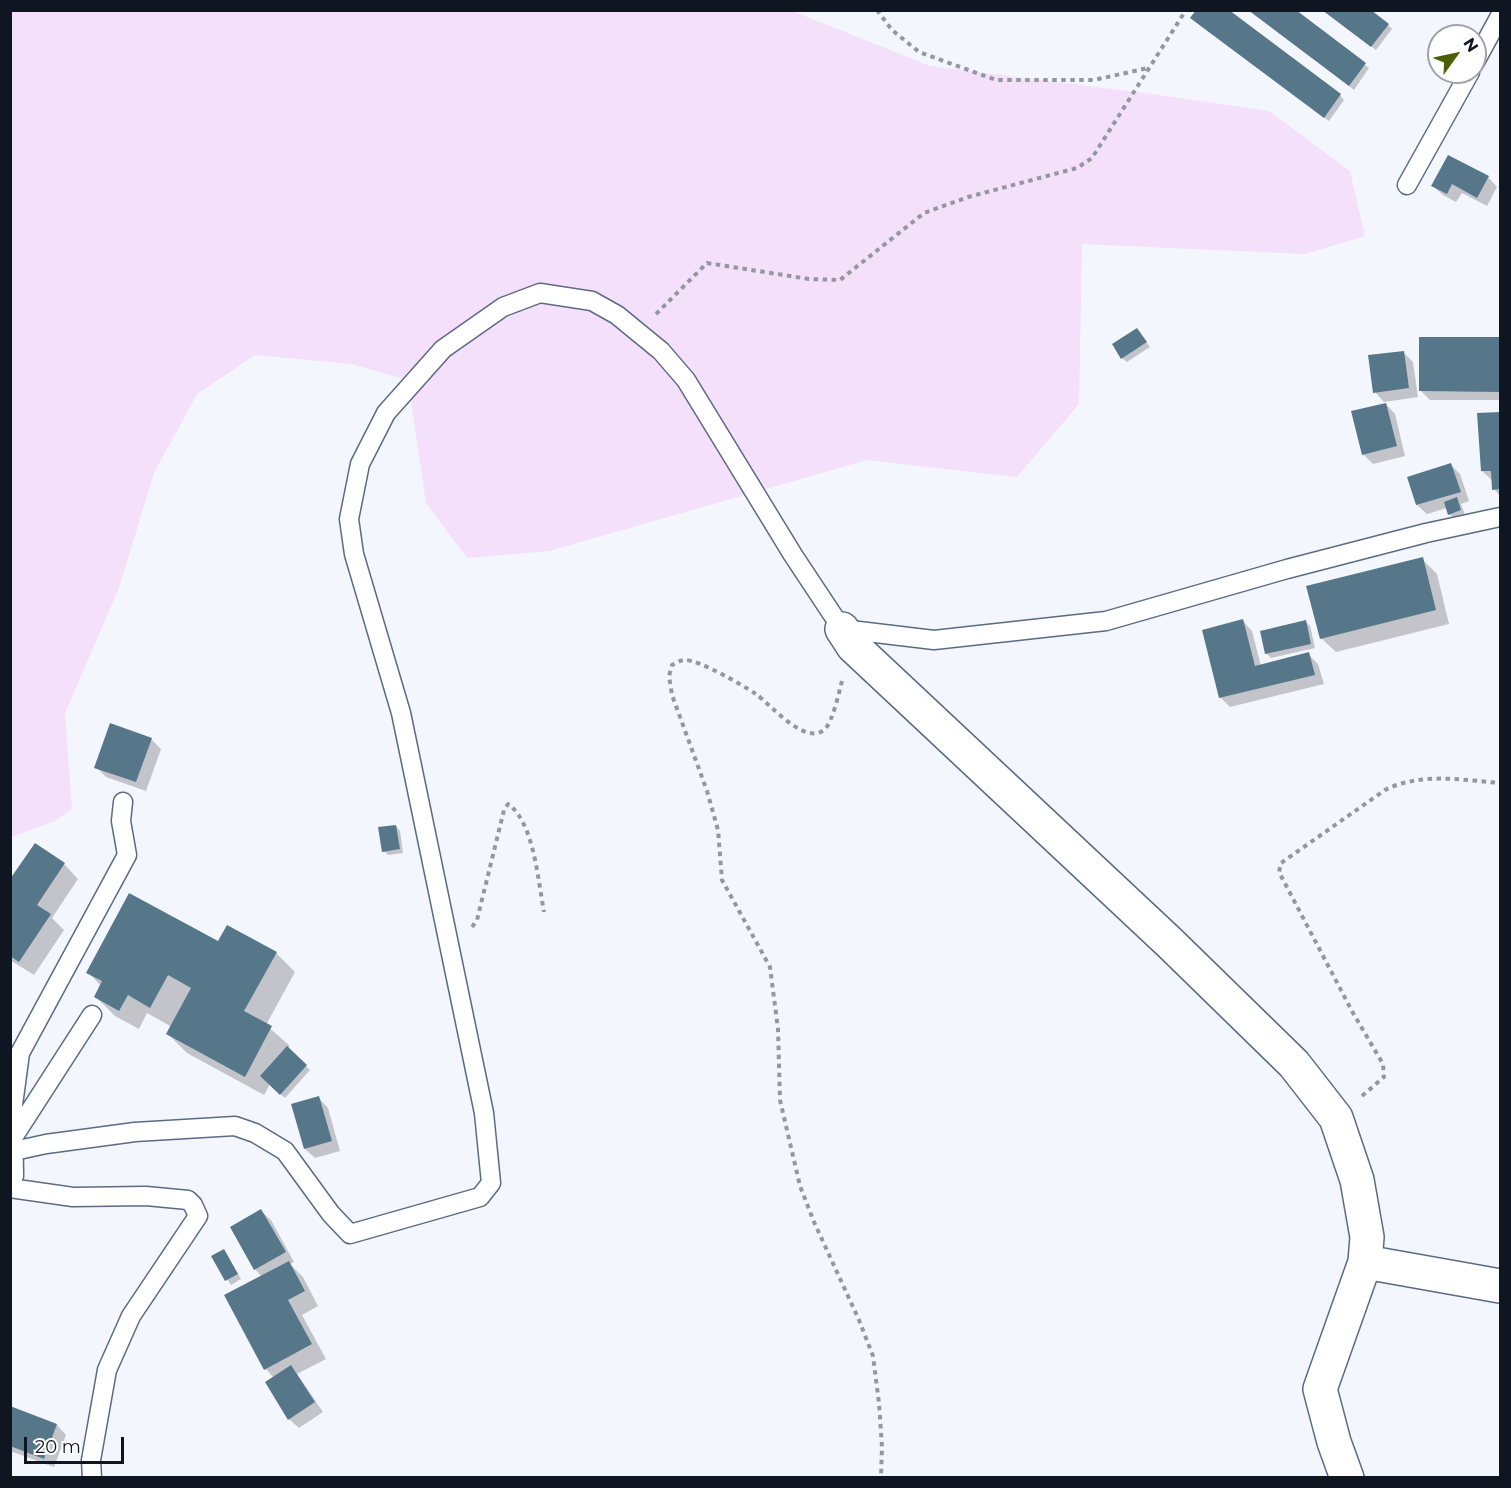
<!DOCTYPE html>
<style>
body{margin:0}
#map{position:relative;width:1511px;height:1488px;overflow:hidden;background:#f3f6fd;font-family:Montserrat,sans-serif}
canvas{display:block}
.frame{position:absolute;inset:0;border:12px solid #101621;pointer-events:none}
.north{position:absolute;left:1427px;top:24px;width:60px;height:60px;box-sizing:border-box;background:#fff;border:2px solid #9fa2a6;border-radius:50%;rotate:57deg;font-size:16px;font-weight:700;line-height:24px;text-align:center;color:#101621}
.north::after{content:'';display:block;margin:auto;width:21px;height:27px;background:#4b5f07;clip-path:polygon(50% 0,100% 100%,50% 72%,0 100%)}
.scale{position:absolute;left:24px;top:1437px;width:100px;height:27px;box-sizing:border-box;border:3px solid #101621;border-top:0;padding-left:8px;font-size:18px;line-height:21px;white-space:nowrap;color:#101621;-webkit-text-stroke:4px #fff;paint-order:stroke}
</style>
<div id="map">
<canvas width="1511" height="1488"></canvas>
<div class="frame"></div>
<div class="north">N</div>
<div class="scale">20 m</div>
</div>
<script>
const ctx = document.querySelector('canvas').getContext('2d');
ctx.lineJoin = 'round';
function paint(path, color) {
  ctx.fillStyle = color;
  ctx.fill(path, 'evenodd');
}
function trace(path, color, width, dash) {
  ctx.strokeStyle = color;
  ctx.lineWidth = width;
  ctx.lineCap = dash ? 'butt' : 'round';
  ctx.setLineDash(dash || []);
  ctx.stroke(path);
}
paint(new Path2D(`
 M10 11H792L930 66 1159 95 1269 111 1350 171 1365 236 1305 254 1082 244 1079 404 1017 477 867 460 549 551 467 558 426 503 408 380 351 364 255 355 197 394 154 473 119 588 65 713 72 809 55 821 11 837Z`), '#f4e0fa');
paint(new Path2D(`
 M1249 10H1294L1369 68 1354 90Z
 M1323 10 1388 25 1392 29 1376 50Z
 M1196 22 1340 95 1344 100 1329 121Z
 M1488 177 1497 187 1487 206 1462 193 1456 202 1443 195 1433 186Z
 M1137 330 1150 347 1127 362 1122 358Z
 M1420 339H1500V400H1430L1421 391Z
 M1404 353 1413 362 1418 397 1384 402 1375 392Z
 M1386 404 1395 414 1405 456 1373 464 1363 454Z
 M1500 413V496L1494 489 1492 480 1482 471 1479 415Z
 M1451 465 1460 474 1469 501 1461 504 1465 515 1454 518 1449 514 1447 508 1427 514 1417 505 1409 478Z
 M1422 559 1437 574 1449 624 1336 652 1321 638Z
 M1243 621 1252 631 1261 666 1308 654 1318 664 1324 684 1230 707 1220 697Z
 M1305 621 1310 626 1315 648 1271 658 1267 654 1261 632Z
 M151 739 161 749 146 791 106 777 96 767Z
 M396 826 400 831 403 853 388 855 384 851Z
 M64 864 78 879 52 918 64 930 34 975 10 960V882Z
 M219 943 276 953 295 972 266 1025 290 1046 288 1049 310 1070 285 1098 270 1084 264 1095 187 1053 168 1034 172 1027 147 1013 139 1029 115 1016 96 997 101 986 88 972Z
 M319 1098 328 1108 340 1151 315 1158 305 1149Z
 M261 1211 271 1220 294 1262 290 1264 303 1277 318 1306 302 1315 326 1359 297 1374 323 1412 299 1428 289 1419 274 1378 266 1369 262 1277 255 1269Z
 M224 1250 241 1279 231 1285 213 1257Z
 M10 1408 57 1425 66 1435 54 1467 10 1451Z`), '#0003');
paint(new Path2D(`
 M1196 10H1229L1341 94 1324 118 1190 18Z
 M1248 10H1296L1366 63 1349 86Z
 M1322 10H1371L1389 24 1371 47Z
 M1448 155 1489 176 1477 198 1452 184 1447 194 1431 186Z
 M1137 328 1147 342 1121 359 1112 344Z
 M1419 337H1500V392L1419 391Z
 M1404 351 1409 388 1373 393 1368 355Z
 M1386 403 1397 446 1362 455 1351 411Z
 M1500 412V489L1492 490 1491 471H1481L1477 413Z
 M1451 463 1461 492 1416 505 1407 477Z
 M1457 497 1461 510 1448 515 1444 502Z
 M1423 557 1436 610 1320 639 1306 586Z
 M1243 619 1255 666 1309 652 1315 675 1219 698 1202 630Z
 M1306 620 1311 644 1265 654 1260 631Z
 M110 723 152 738 136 782 94 768Z
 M396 825 400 849 382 852 378 827Z
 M35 843 65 863 37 905 51 914 19 962 10 956V879Z
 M129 893 218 941 227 925 277 952 244 1011 272 1026 245 1077 166 1034 191 988 168 975 150 1008 128 995 119 1011 94 997 102 981 86 973Z
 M287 1046 307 1065 280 1095 260 1076Z
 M319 1096 332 1141 304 1149 291 1104Z
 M261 1209 286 1252 254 1270 230 1227Z
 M224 1249 238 1274 225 1281 211 1256Z
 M289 1261 305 1291 288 1300 312 1344 264 1370 224 1295Z
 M291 1365 315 1402 288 1420 265 1382Z
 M10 1406 57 1424 44 1459 10 1446Z`), '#567689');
const service = new Path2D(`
 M1475 62 1500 16
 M1407 185 1470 72
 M14 1136 92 1015
 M14 1151 46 1144 135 1132 235 1126 255 1133 285 1151 331 1214 350 1234 480 1197 491 1183 484 1113 401 713 354 554 349 519 360 464 386 413 443 349 503 307 540 293 592 301 617 315 661 351 686 380 793 555 842 629 934 640 1106 621 1287 569 1426 533 1500 517
 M10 1186 14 1176 13 1105 20 1053 127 855 121 821 123 802
 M10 1188 73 1197 146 1196 188 1200 193 1205 198 1216 131 1316 107 1370 91 1460 92 1478`);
const minor = new Path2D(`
 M842 629 853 646 1170 943 1294 1064 1336 1118 1357 1180 1367 1237 1365 1262 1320 1389 1334 1442 1347 1478
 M1365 1262 1500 1286`);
trace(service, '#5c6a86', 21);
trace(minor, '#5c6a86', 36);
trace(new Path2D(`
 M877 10 892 30 919 52 996 80H1094L1148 68
 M656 314 707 263 809 279 840 280 924 213 968 197 1077 168 1092 158 1186 10
 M842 681C839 692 833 721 825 729 806 747 771 705 756 694 742 685 700 660 685 660 680 660 676 663 672 665L669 676 672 695 707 791 718 830 722 880 770 967 778 1029 780 1100 800 1186 814 1222 859 1320 873 1356 879 1403 882 1447 881 1478
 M472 927 477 920 504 810 508 804C534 822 538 881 544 912
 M1362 1096 1384 1077 1383 1064 1353 1013 1279 872 1281 863 1385 790C1420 772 1463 780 1500 783`), '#9397a0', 4, [4.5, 4.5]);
trace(service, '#fff', 18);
trace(minor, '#fff', 33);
</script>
